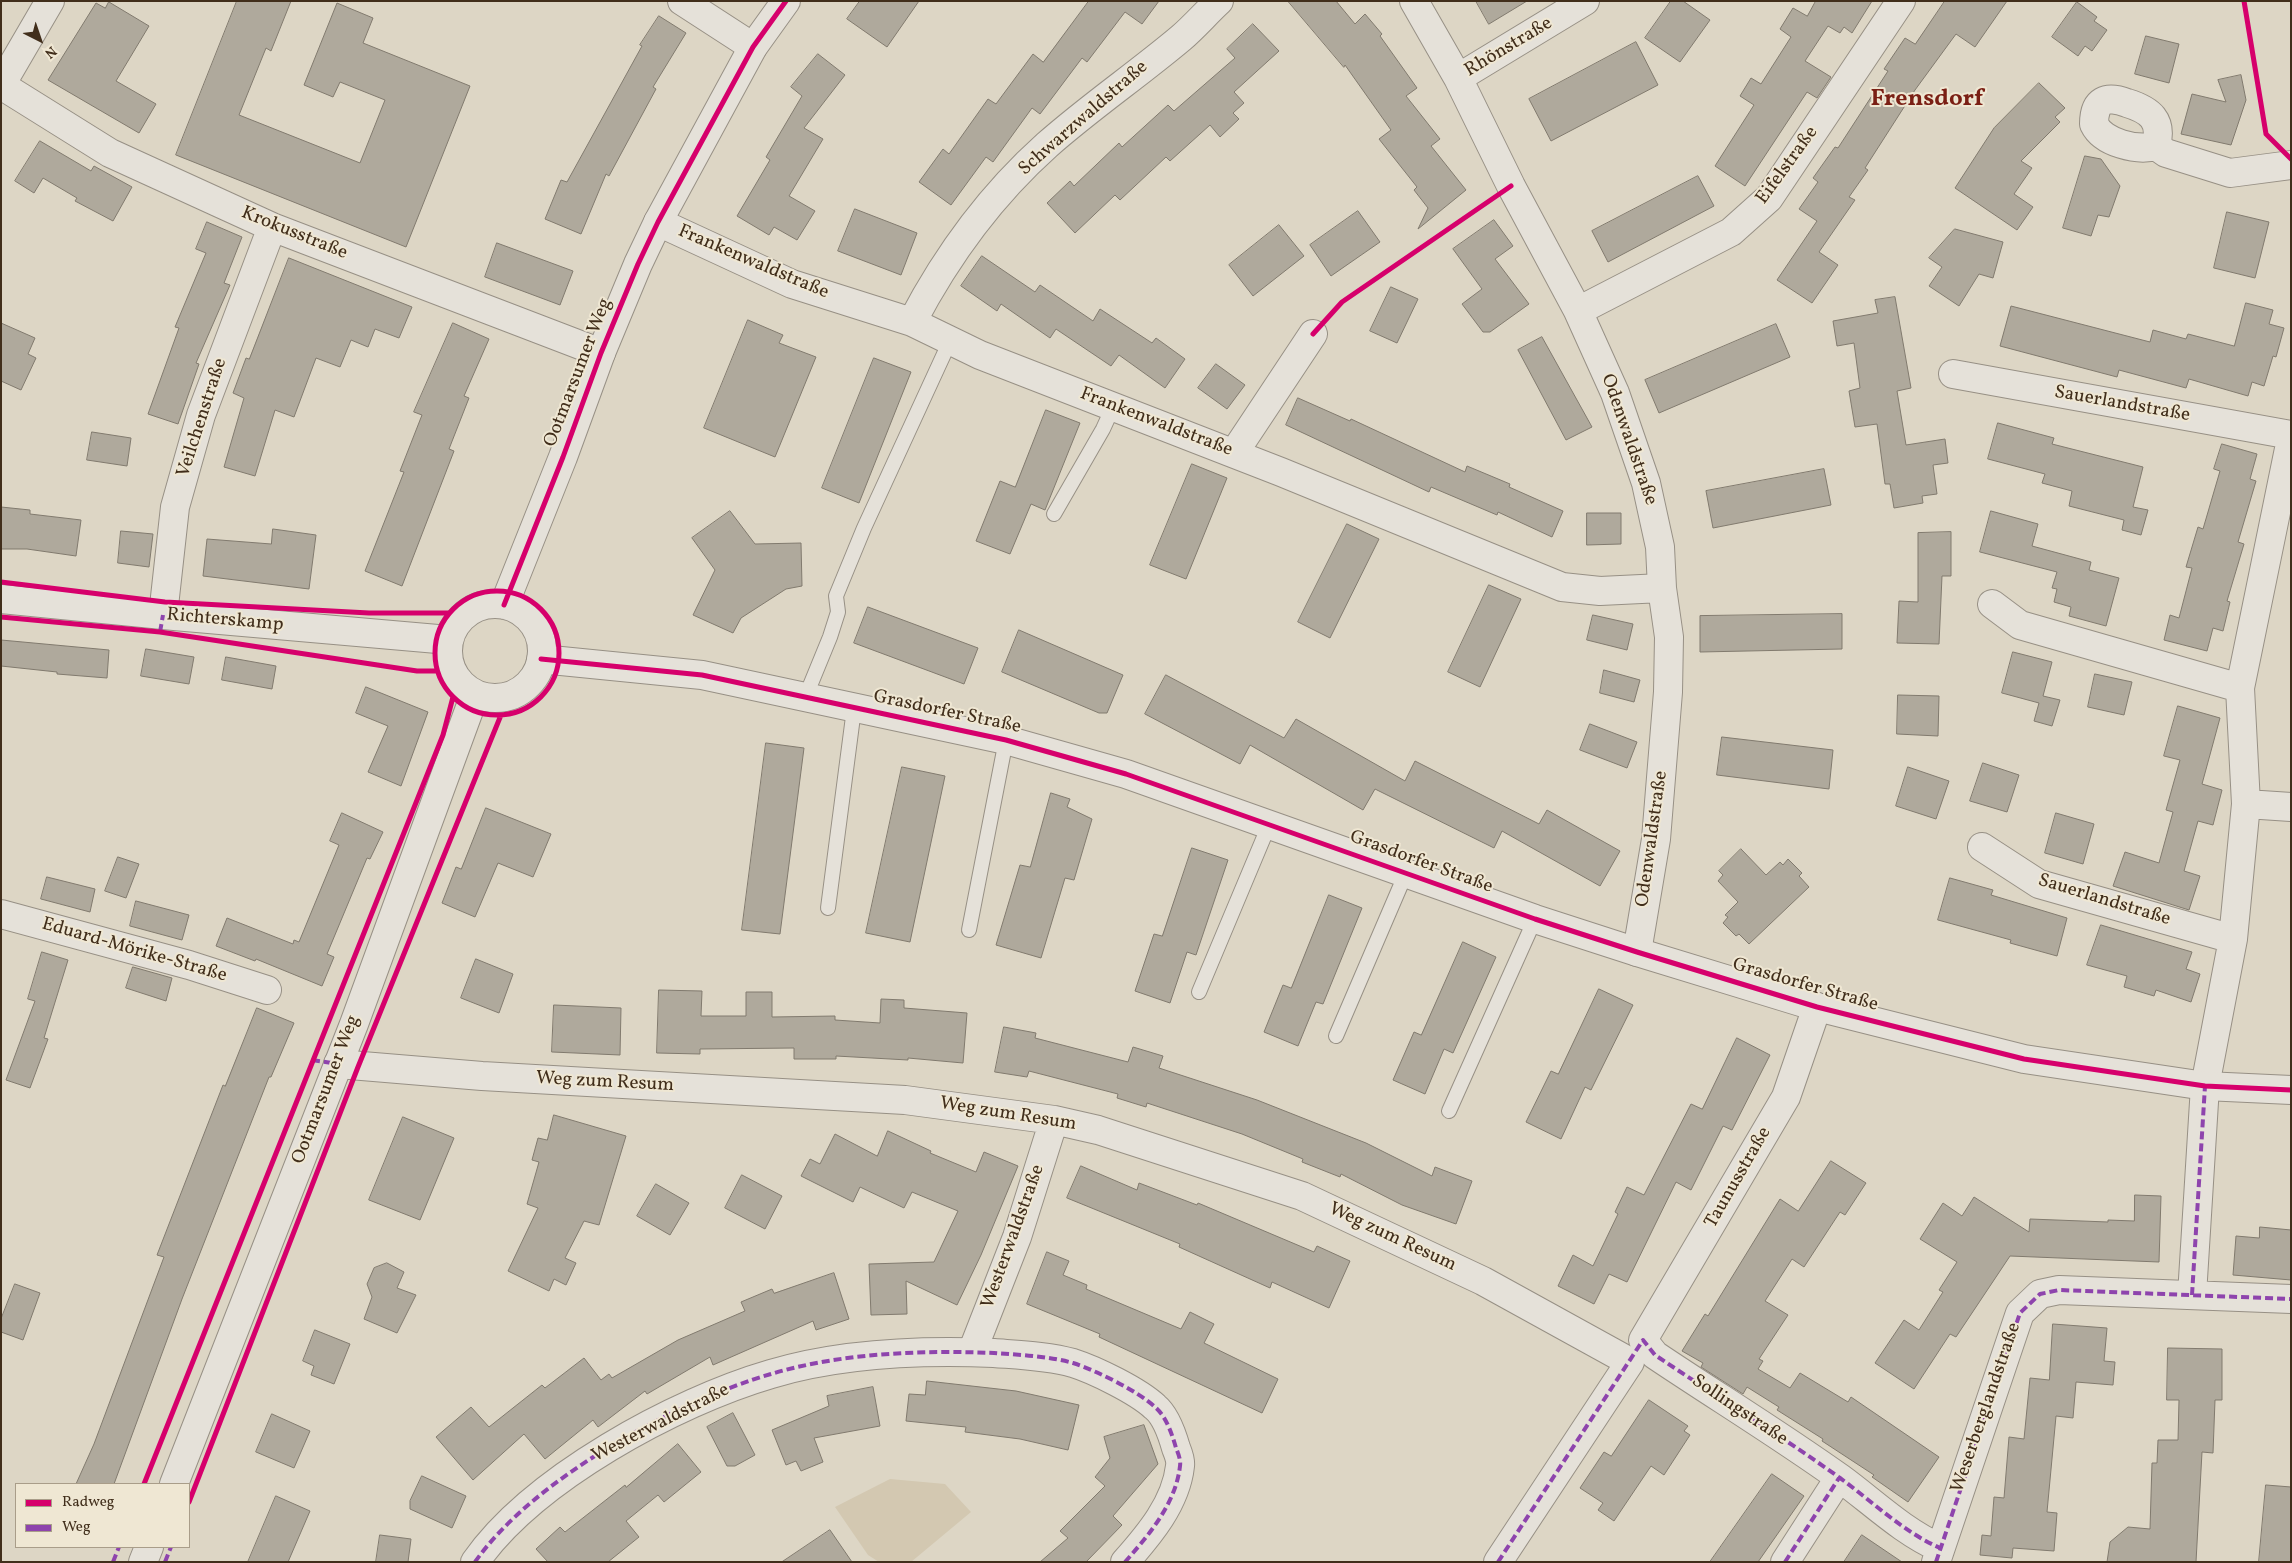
<!DOCTYPE html>
<meta charset="utf-8">
<style>
body{margin:0}
#map{position:relative;width:2292px;height:1563px;overflow:hidden;background:#ddd6c5;font-family:Vollkorn,serif}
canvas{display:block}
.frame{position:absolute;inset:0;border:2px solid #412e1b;pointer-events:none}
.legend{position:absolute;left:15px;top:1483px;width:175px;height:65px;box-sizing:border-box;background:#efe7d3;border:1px solid #a99d89;margin:0;padding:6px 9px;list-style:none;font-size:15px;color:#412e1b}
.legend li{display:flex;align-items:center;gap:10px;height:25px}
.legend b{width:25px;border:1px solid #a99d89}
.north{position:absolute;left:15px;top:15px;width:50px;height:50px;-webkit-text-stroke:4px #efe7d3;paint-order:stroke;rotate:139deg;font-size:14px;font-weight:700;line-height:20px;text-align:center;color:#412e1b}
.north::after{content:'';display:block;margin:auto;width:18px;height:22px;background:#412e1b;clip-path:polygon(50% 0,100% 100%,50% 72%,0 100%)}
</style>
<div id="map">
<canvas width="2292" height="1563"></canvas>
<div class="frame"></div>
<ul class="legend">
<li><b style="height:6px;background:#d6006c"></b>Radweg</li>
<li><b style="height:6px;background:#8e44ad"></b>Weg</li>
</ul>
<div class="north">N</div>
</div>
<script>
const ctx = document.querySelector('canvas').getContext('2d');
ctx.lineJoin = 'round';
function paint(path, color) {
  ctx.fillStyle = color;
  ctx.fill(path, 'evenodd');
}
function trace(path, color, width, dash) {
  ctx.strokeStyle = color;
  ctx.lineWidth = width;
  ctx.lineCap = dash ? 'butt' : 'round';
  ctx.setLineDash(dash || []);
  ctx.stroke(path);
}
function label(font, color, halo, rows, align = 'center') {
  ctx.font = font + ' Vollkorn,serif';
  ctx.lineWidth = 4;
  ctx.setLineDash([]);
  ctx.textBaseline = 'middle';
  ctx.strokeStyle = halo;
  ctx.fillStyle = color;
  for (const [text, x, y, turn = 0] of rows) {
    ctx.save();
    ctx.translate(x, y);
    ctx.rotate((+turn || 0) * Math.PI / 180);
    ctx.textAlign = isNaN(turn) ? turn : align;
    if (halo) ctx.strokeText(text, 0, 0);
    ctx.fillText(text, 0, 0);
    ctx.restore();
  }
}
paint(new Path2D(`
 M890 1479 945 1484 971 1512 911 1562H879L868 1555 835 1507Z`), '#d3c8b1');
const building = new Path2D(`
 M237 1H291L271 51 266 48 239 115 360 163 385 100 340 82 333 97 304 85 337 3 373 18 363 43 470 86 406 247 176 155Z
 M860 1H919L887 47 847 19Z
 M1089 1H1159L1142 24 1125 12 1087 62 1082 58 1040 114 1032 108 993 162 986 157 951 205 919 182 943 149 949 154 988 99 996 104 1033 54 1043 62Z
 M1288 1H1336L1355 24 1365 14 1382 34 1380 36 1417 88 1406 96 1440 139 1431 146 1466 190 1418 229 1428 208 1414 190 1417 187 1379 139 1391 130 1345 65 1344 67Z
 M1476 1H1527L1489 24Z
 M1671 1H1683L1710 20 1680 62 1645 38Z
 M1816 1H1872L1852 33 1844 27 1840 33 1828 26 1805 61 1831 77 1817 98 1807 92 1745 186 1715 166 1754 105 1740 96 1751 78 1761 84 1791 37 1780 29 1793 8 1807 16Z
 M1945 1H2007L1975 47 1956 34 1915 90 1865 168 1868 170 1849 197 1855 200 1819 252 1838 265 1812 303 1777 280 1817 221 1799 209 1818 182 1813 178 1835 147 1838 148 1888 71 1884 69 1905 38 1915 44Z
 M109 2 149 26 116 81 156 104 139 133 48 80 96 3 105 8Z
 M2077 2 2097 17 2094 21 2107 30 2092 51 2085 46 2078 56 2052 37Z
 M659 16 686 33 653 87 656 89 609 176 606 174 581 234 545 219 561 180 567 182 642 46 640 45Z
 M1253 24 1279 51 1234 92 1244 103 1233 113 1239 119 1220 137 1210 125 1170 161 1166 157 1120 200 1115 195 1075 233 1047 203 1070 181 1074 186 1119 143 1122 147 1168 105 1174 111 1235 58 1227 49Z
 M2146 36 2179 44 2169 83 2135 74Z
 M1636 42 1658 85 1551 141 1529 99Z
 M818 54 845 75 804 128 823 139 789 196 815 211 797 240 774 227 769 235 737 216 770 160 766 157 802 96 791 87Z
 M2241 75 2246 100 2231 145 2181 134 2192 94 2226 102 2218 80Z
 M2039 83 2065 108 2055 117 2060 122 2021 161 2032 168 2014 194 2033 207 2017 230 1955 188 1994 128Z
 M40 141 91 171 94 166 132 187 113 221 75 201 77 198 43 178 34 193 15 181Z
 M2085 156 2101 159 2120 186 2109 217 2098 215 2091 236 2063 228Z
 M1698 176 1714 206 1608 262 1592 231Z
 M855 209 917 233 901 275 838 251Z
 M1358 211 1380 242 1331 276 1310 245Z
 M2227 212 2269 222 2255 278 2214 268Z
 M1494 220 1513 246 1495 259 1529 304 1490 332H1483L1462 304 1482 289 1453 249Z
 M207 222 242 237 224 283 230 285 196 363 199 364 178 424 148 414 179 328 175 327 206 253 196 249Z
 M1279 225 1304 256 1253 296 1229 265Z
 M1955 229 2003 242 1993 278 1979 274 1959 306 1929 286 1942 267 1929 258Z
 M497 243 573 271 560 305 485 277Z
 M982 256 1035 292 1040 285 1093 321 1100 309 1152 343 1156 338 1185 359 1165 388 1119 355 1111 366 1056 329 1050 338 1001 304 997 311 961 286Z
 M289 258 412 307 399 338 375 329 368 347 351 340 340 367 316 358 294 417 275 410 255 476 224 467 244 398 233 393 246 358 249 359Z
 M1391 287 1418 299 1397 343 1370 331Z
 M1895 297 1911 388 1897 391 1906 445 1945 439 1948 463 1933 465 1937 494 1922 496 1923 503 1894 508 1890 484H1885L1877 424 1855 427 1849 391 1860 388 1854 343 1837 346 1833 321 1878 313 1875 300Z
 M2246 303 2273 310 2269 324 2284 328 2276 357 2273 356 2264 386 2252 382 2248 396 2189 379 2186 388 2119 370 2117 377 2000 346 2011 306 2150 342 2153 330 2186 339 2188 334 2234 346Z
 M748 320 783 335 779 343 816 357 775 457 704 428Z
 M1 323 35 338 28 354 36 358 21 390 1 381Z
 M453 323 489 339 464 396 469 398 449 449 454 451 402 586 365 571 404 472 400 471 422 415 414 412Z
 M1776 324 1790 357 1659 413 1645 380Z
 M1542 337 1592 427 1566 440 1518 350Z
 M874 358 911 372 859 503 822 488Z
 M1216 364 1245 385 1227 409 1198 388Z
 M1298 398 1350 421 1351 419 1465 472 1467 466 1510 484 1509 487 1563 511 1552 537 1498 512 1497 515 1431 487 1429 492 1286 425Z
 M1046 410 1080 423 1045 510 1031 504 1010 554 976 541 1000 481 1015 487Z
 M1998 423 2054 438 2052 444 2143 467 2133 507 2148 510 2141 535 2122 530 2124 520 2069 506 2072 491 2042 483 2045 474 1988 459Z
 M92 432 131 438 127 466 87 460Z
 M2222 444 2257 454 2250 479 2256 481 2238 542 2244 544 2227 601 2230 602 2223 631 2213 628 2207 651 2164 640 2170 615 2179 618 2192 568 2186 567 2198 527 2203 529 2220 471 2214 469Z
 M1192 464 1227 478 1186 579 1150 565Z
 M1824 469 1831 505 1713 528 1706 491Z
 M1 507 30 510V514L81 520 76 556 27 549H1Z
 M730 511 755 544 801 543 802 586 786 589 741 618 733 633 693 615 715 570 692 538Z
 M1991 511 2038 524 2032 546 2091 562 2089 570 2119 578 2106 626 2069 616 2071 607 2054 602 2057 589 2052 588 2057 572 1980 552Z
 M1587 513H1621V544L1587 545Z
 M1347 524 1379 539 1330 638 1298 622Z
 M273 529 316 535 309 589 203 576 207 539 271 544Z
 M121 531 153 534 149 567 118 563Z
 M1951 532V576H1942L1939 644 1897 643 1899 601 1918 602V533Z
 M1489 585 1521 599 1480 687 1448 672Z
 M868 607 978 648 964 684 854 643Z
 M1842 614V649L1700 652V616Z
 M1593 615 1633 624 1627 650 1587 640Z
 M1019 630 1123 675 1107 713H1099L1002 672Z
 M1 640 109 650 107 678 57 674V672L1 666Z
 M146 649 194 657 189 684 141 676Z
 M2013 652 2052 662 2043 696 2060 700 2052 726 2034 721 2039 703 2002 693Z
 M226 657 276 666 272 689 222 680Z
 M1604 670 1640 680 1634 702 1600 693Z
 M2095 674 2132 682 2124 715 2088 707Z
 M1166 675 1284 738 1296 719 1405 781 1415 761 1539 824 1547 810 1620 851 1600 886 1502 831 1494 848 1375 789 1363 810 1250 745 1240 764 1145 714Z
 M366 687 428 712 401 786 368 772 388 726 356 713Z
 M1898 695 1939 696 1938 736 1897 734Z
 M2178 706 2220 718 2202 784 2222 790 2213 825 2198 821 2184 871 2200 876 2189 910 2113 886 2125 852 2159 863 2173 812 2166 810 2180 760 2164 756Z
 M1590 724 1637 742 1627 768 1580 750Z
 M1722 737 1833 750 1829 789 1717 775Z
 M766 743 804 748 780 934 742 930Z
 M1983 763 2019 775 2007 812 1970 801Z
 M902 767 945 776 910 942 866 933Z
 M1908 767 1949 781 1936 819 1896 806Z
 M1051 793 1070 799 1067 807 1092 819 1074 880 1065 878 1041 958 996 945 1020 865 1030 867Z
 M486 808 551 834 533 877 498 863 475 917 442 903 456 867 461 869Z
 M342 813 383 832 370 859 367 858 327 954 334 957 322 986 256 959 255 961 216 946 227 918 293 944 294 940 299 942 339 845 330 841Z
 M2056 813 2094 824 2083 864 2045 853Z
 M1192 848 1228 860 1196 955 1187 952 1170 1003 1135 991 1154 934 1162 936Z
 M1741 849 1766 875 1780 862 1783 865 1788 859 1802 873 1799 876 1809 887 1749 944 1739 934 1736 936 1723 923 1728 917 1725 915 1738 902 1718 881 1723 875 1719 871Z
 M118 857 139 864 126 898 105 891Z
 M47 877 95 889 90 912 41 899Z
 M1950 878 1993 890 1991 895 2067 918 2057 956 2010 943 2011 940 1938 920Z
 M1329 895 1362 908 1323 1004 1316 1002 1298 1046 1264 1032 1283 985 1291 988Z
 M136 901 189 915 182 940 130 926Z
 M2101 925 2192 952 2186 969 2200 974 2191 1002 2156 990 2154 996 2124 987 2127 976 2087 965Z
 M1463 942 1496 957 1453 1053 1444 1049 1425 1094 1393 1080 1414 1032 1421 1035Z
 M42 952 68 960 44 1038 48 1039 30 1088 6 1080 35 1001 28 999Z
 M476 959 513 974 499 1013 461 998Z
 M133 967 172 978 166 1001 126 988Z
 M1599 989 1633 1005 1591 1090 1585 1087 1561 1139 1526 1122 1551 1071 1558 1074Z
 M659 990 702 991 701 1016H746V992H772V1017L835 1016V1020L880 1023 881 999 904 1000V1008L967 1013 963 1063 908 1058V1060L836 1056V1059H794V1048L700 1049V1054L657 1053Z
 M554 1005 621 1008 620 1055 552 1052Z
 M257 1008 294 1023 271 1077H269L182 1299 114 1484H76L94 1444 164 1257 157 1255 223 1085 225 1086Z
 M1004 1027 1036 1033 1035 1038 1128 1062 1133 1047 1163 1056 1159 1068 1257 1100 1366 1143 1432 1176 1435 1167 1472 1181 1456 1224 1402 1205 1341 1174 1340 1177 1302 1162 1303 1159 1242 1134 1147 1103 1146 1107 1117 1098 1118 1094 1029 1071 1027 1077 995 1072Z
 M1737 1038 1770 1055 1732 1130 1723 1126 1691 1190 1676 1182 1627 1282 1609 1274 1594 1304 1558 1286 1573 1255 1593 1266 1618 1214 1615 1212 1627 1187 1644 1195 1691 1104 1702 1109Z
 M554 1115 626 1136 599 1225 584 1221 565 1258 576 1263 566 1285 554 1279 549 1291 508 1271 538 1208 527 1204 539 1162 532 1160 538 1138 547 1140Z
 M403 1117 454 1138 420 1220 369 1200Z
 M888 1131 931 1151 930 1153 976 1172 984 1152 1018 1166 981 1255 957 1305 906 1281 907 1314 871 1315 869 1264 934 1262 958 1211 912 1192 904 1208 860 1187 853 1202 801 1176 810 1159 820 1164 835 1134 877 1156Z
 M1831 1161 1866 1183 1845 1215 1840 1212 1804 1267 1792 1259 1765 1301 1788 1315 1759 1359 1763 1361 1758 1369 1790 1388 1800 1373 1848 1402 1851 1397 1939 1457 1908 1502 1872 1477 1874 1475 1822 1441 1823 1439 1777 1410 1779 1407 1747 1387 1743 1394 1701 1367 1703 1363 1682 1351 1705 1314 1708 1316 1780 1199 1798 1211Z
 M1081 1166 1137 1190 1139 1183 1197 1205 1198 1203 1314 1252 1317 1246 1350 1261 1329 1308 1272 1282 1270 1288 1179 1247 1180 1244 1067 1198Z
 M742 1175 782 1196 765 1229 725 1208Z
 M656 1184 689 1203 670 1235 637 1216Z
 M2135 1195 2161 1196 2159 1262 2010 1256 1956 1337 1950 1334 1914 1389 1875 1363 1904 1320 1919 1330 1943 1292 1939 1290 1957 1262 1920 1239 1943 1203 1962 1216 1974 1197 2029 1232 2030 1219 2108 1222V1220L2134 1221Z
 M2260 1227 2291 1230V1280L2233 1275 2236 1236 2259 1238Z
 M1047 1252 1069 1261 1063 1275 1087 1285 1086 1289 1181 1329 1190 1312 1214 1324 1204 1343 1278 1379 1262 1413 1099 1337 1100 1334 1027 1304Z
 M387 1263 404 1272 397 1288 416 1295 397 1333 364 1319 372 1297 367 1284 374 1268Z
 M834 1273 849 1319 816 1330 813 1321 713 1365 710 1357 647 1394 645 1391 598 1427 593 1420 545 1459 524 1434 473 1480 436 1437 471 1407 489 1427 542 1385 545 1388 584 1358 601 1380 609 1374 612 1378 678 1340 745 1311 741 1302 772 1289 774 1293Z
 M15 1284 40 1293 23 1340 1 1332V1319Z
 M2053 1324 2107 1328 2104 1361 2115 1362 2113 1385 2076 1382 2073 1418 2056 1416 2047 1512 2057 1513 2054 1551 2013 1548 2012 1558 1980 1555 1982 1535 1991 1536 1994 1497 2004 1498 2009 1437 2024 1439 2030 1378 2049 1380Z
 M315 1330 350 1344 334 1384 311 1375 314 1366 303 1361Z
 M2168 1348 2222 1349V1400H2215L2213 1453 2202 1452 2196 1562H2107L2110 1542 2128 1527 2150 1529 2152 1463H2157L2158 1440H2178L2179 1400H2167Z
 M927 1381 1016 1391 1079 1405 1068 1450 1020 1439 965 1432 966 1427 906 1421 909 1394 925 1395Z
 M873 1387 880 1426 814 1438 823 1462 801 1471 796 1461 786 1465 772 1430 829 1406 827 1396Z
 M1649 1400 1688 1426 1684 1431 1690 1435 1664 1475 1651 1466 1614 1521 1598 1510 1603 1503 1580 1488 1604 1452 1611 1456Z
 M733 1413 755 1455 735 1466H727L707 1427Z
 M272 1414 310 1431 294 1468 256 1452Z
 M1144 1425 1158 1464 1113 1516 1122 1525 1086 1562H1040L1068 1538 1060 1531 1105 1486 1095 1477 1110 1458 1104 1437Z
 M678 1444 701 1472 664 1502 658 1495 626 1521 639 1537 608 1562H548L536 1549 560 1527 565 1532 625 1485 626 1487Z
 M1772 1474 1804 1496 1758 1562H1710Z
 M422 1476 466 1496 452 1528 410 1509V1501Z
 M2266 1485 2291 1487V1562H2259Z
 M276 1496 310 1511 288 1562H248Z
 M830 1530 852 1562H782Z
 M380 1535 411 1539 408 1562H376Z
 M1862 1535 1902 1562H1844Z`);
paint(building, '#afa99c');
trace(building, '#817a6e', 1);
const service = new Path2D(`
 M1054 514 1103 429 1113 407
 M805 698 830 637 838 612 836 596 864 528 950 341
 M828 908 854 709
 M969 930 1006 740
 M1199 992 1269 825
 M1336 1036 1406 873
 M1449 1111 1535 919`);
const minor = new Path2D(`
 M682 1 753 47
 M1414 1 1458 78 1511 186 1578 311 1615 393 1646 483 1660 547 1662 588 1669 637 1668 692 1656 839 1637 952
 M1458 78 1585 1
 M1 85 110 153 272 227 601 353
 M1 85 50 1
 M2156 146C2163 120 2150 110 2127 103 2106 95 2094 100 2094 124 2103 143 2137 151 2156 146L2166 153 2230 173 2291 165
 M658 222 792 284 912 322 980 355 1281 472 1562 587 1600 591 1662 588
 M1578 311 1731 232 1769 198 1901 1
 M912 322C947 255 990 196 1047 145 1090 107 1137 75 1181 38 1194 27 1206 13 1219 1
 M1953 374 2291 435
 M1234 453 1313 334
 M1992 604 2020 625 2240 688
 M163 615 175 507 201 415 272 227
 M2246 804 2291 807
 M1982 847 2039 884 2233 939
 M1 914 189 965 267 990
 M1817 1007 1786 1097 1643 1340 1655 1355C1716 1396 1780 1435 1840 1478 1873 1502 1902 1531 1940 1548
 M338 1064 482 1076 905 1100 1054 1120 1098 1130 1302 1196 1483 1281 1630 1362 1498 1562
 M2192 1295 2205 1086 2233 939 2246 804 2240 688 2291 439
 M972 1352 1017 1237 1054 1120
 M475 1562C533 1479 675 1402 771 1374 841 1353 921 1350 994 1353 1020 1355 1048 1356 1073 1363 1095 1370 1138 1391 1155 1407 1166 1416 1172 1434 1176 1448 1178 1453 1181 1460 1180 1466 1176 1503 1149 1535 1125 1562
 M1785 1562 1839 1478
 M1936 1562 2020 1313 2040 1294 2059 1290 2291 1299`);
const tertiary = new Path2D(`
 M1 599 163 615 449 640
 M448 651a47 47 0 1 1 94 0a47 47 0 1 1-94 0Z
 M504 605 563 457 601 353 638 264 658 222 753 47 786 1
 M541 659 702 675 1006 740 1126 774 1535 919 1637 952 1817 1007 2024 1059 2205 1086 2291 1090
 M174 1484 354 1024 475 694
 M143 1562 149 1547`);
trace(service, '#979085', 16);
trace(minor, '#979085', 30);
trace(tertiary, '#979085', 30);
trace(service, '#e5e1d9', 14);
trace(minor, '#e5e1d9', 28);
trace(tertiary, '#e5e1d9', 28);
trace(new Path2D(`
 M160 632 163 615
 M312 1060 338 1064
 M2192 1295 2205 1086
 M113 1562 119 1547
 M165 1562 171 1547
 M475 1562C533 1479 675 1402 771 1374 841 1353 921 1350 994 1353 1020 1355 1048 1356 1073 1363 1095 1370 1138 1391 1155 1407 1166 1416 1172 1434 1176 1448 1178 1453 1181 1460 1180 1466 1176 1503 1149 1535 1125 1562
 M1498 1562 1643 1340 1655 1355C1716 1396 1780 1435 1840 1478 1873 1502 1902 1531 1940 1548
 M1785 1562 1839 1478
 M1936 1562 2020 1313 2040 1294 2059 1290 2291 1299`), '#8e44ad', 4, [8, 4]);
trace(new Path2D(`
 M2244 1 2266 134 2291 159
 M1313 334 1342 302 1511 186
 M1 582 165 602 369 613H449
 M435 653a62 62 0 1 1 124 0a62 62 0 1 1-124 0Z
 M504 605 563 457 601 353 638 264 658 222 753 47 786 1
 M1 617 160 632 417 671H437
 M541 659 702 675 1006 740 1126 774 1535 919 1637 952 1817 1007 2024 1059 2205 1086 2291 1090
 M144 1484 443 735 453 697
 M189 1502 358 1067 501 715`), '#d6006c', 5);
label('19px', '#412e1b', '#efe7d3', [
 ["Rhönstraße",1509,48,-31],
 ["Schwarzwaldstraße",1084,119,-41],
 ["Eifelstraße",1788,166,-54],
 ["Krokusstraße",294,234,22],
 ["Frankenwaldstraße",753,263,23],
 ["Ootmarsumer Weg",579,373,-69],
 ["Sauerlandstraße",2122,405,10],
 ["Veilchenstraße",203,418,-72],
 ["Frankenwaldstraße",1156,423,21],
 ["Odenwaldstraße",1628,440,71],
 ["Richterskamp",225,621,5],
 ["Grasdorfer Straße",947,713,12],
 ["Odenwaldstraße",1653,839,-82],
 ["Grasdorfer Straße",1421,863,20],
 ["Sauerlandstraße",2104,901,17],
 ["Eduard-Mörike-Straße",134,951,16],
 ["Grasdorfer Straße",1805,986,16],
 ["Weg zum Resum",605,1083,3],
 ["Ootmarsumer Weg",327,1090,-69],
 ["Weg zum Resum",1008,1115,9],
 ["Taunusstraße",1739,1178,-60],
 ["Westerwaldstraße",1014,1237,-70],
 ["Weg zum Resum",1392,1238,25],
 ["Weserberglandstraße",1987,1408,-71],
 ["Sollingstraße",1739,1411,34],
 ["Westerwaldstraße",661,1424,-27]
]);
label('bold 24px', '#7a1f14', '#efe7d3', [
 ["Frensdorf",1927,101]
]);
</script>
